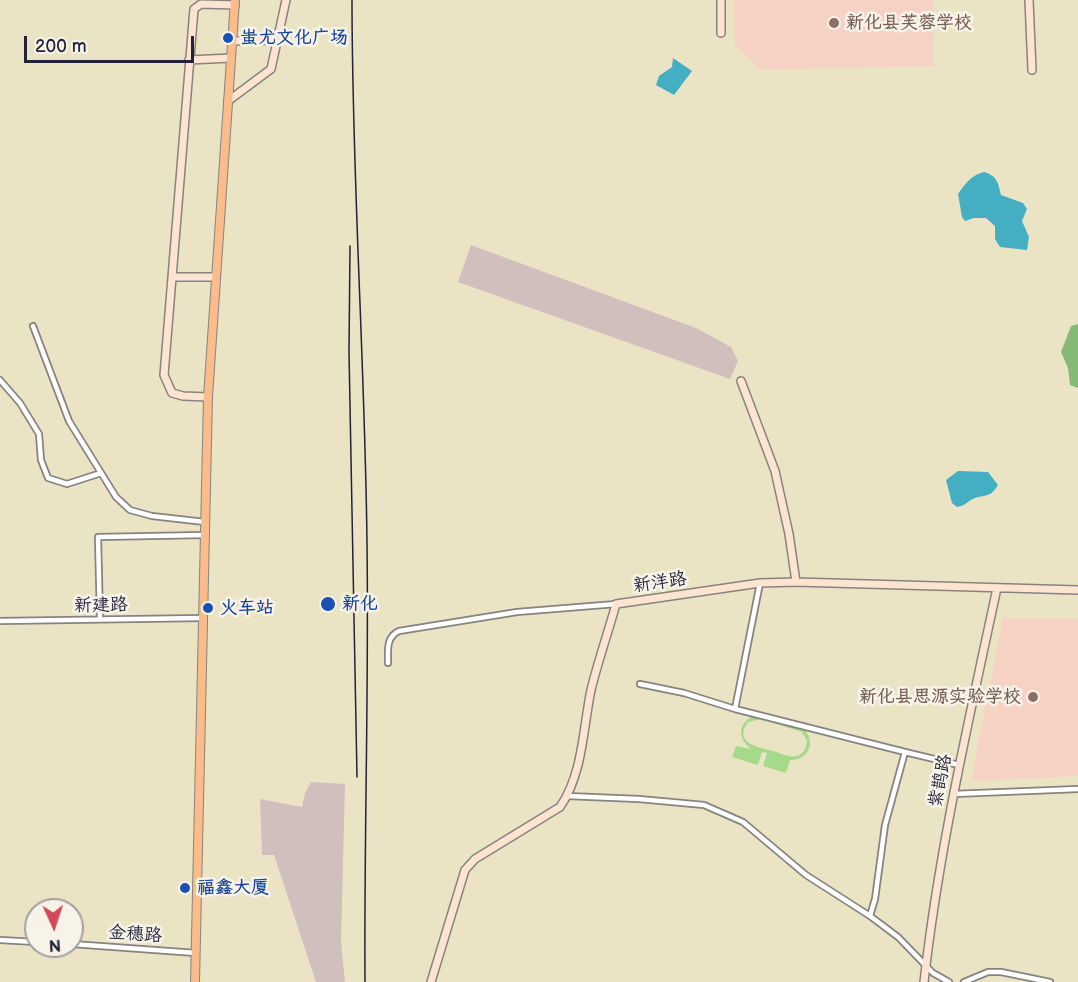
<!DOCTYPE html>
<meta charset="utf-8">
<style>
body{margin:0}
#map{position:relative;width:1078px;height:982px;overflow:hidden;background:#ebe4c4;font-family:"Balsamiq Sans",sans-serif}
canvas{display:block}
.north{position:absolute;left:24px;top:898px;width:60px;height:60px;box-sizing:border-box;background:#f7f3e8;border:2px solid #a29fa3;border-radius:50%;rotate:177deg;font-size:16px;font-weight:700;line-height:24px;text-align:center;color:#22223b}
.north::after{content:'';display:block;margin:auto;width:21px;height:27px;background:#d1495b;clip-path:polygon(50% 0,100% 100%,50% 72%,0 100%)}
.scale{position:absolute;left:24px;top:36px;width:170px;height:27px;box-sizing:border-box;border:3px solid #22223b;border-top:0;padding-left:8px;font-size:18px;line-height:21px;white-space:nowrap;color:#22223b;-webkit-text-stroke:4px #f7f3e8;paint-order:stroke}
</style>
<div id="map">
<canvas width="1078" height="982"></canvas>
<div class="north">N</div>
<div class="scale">200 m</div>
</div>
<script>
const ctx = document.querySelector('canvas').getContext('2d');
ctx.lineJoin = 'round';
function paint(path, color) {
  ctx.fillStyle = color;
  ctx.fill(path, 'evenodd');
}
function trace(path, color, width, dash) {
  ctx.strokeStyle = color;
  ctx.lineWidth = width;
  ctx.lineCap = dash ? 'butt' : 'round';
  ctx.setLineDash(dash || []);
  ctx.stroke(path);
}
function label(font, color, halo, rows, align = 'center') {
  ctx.font = font + ' "Balsamiq Sans","LXGW WenKai TC",sans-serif';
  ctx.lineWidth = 5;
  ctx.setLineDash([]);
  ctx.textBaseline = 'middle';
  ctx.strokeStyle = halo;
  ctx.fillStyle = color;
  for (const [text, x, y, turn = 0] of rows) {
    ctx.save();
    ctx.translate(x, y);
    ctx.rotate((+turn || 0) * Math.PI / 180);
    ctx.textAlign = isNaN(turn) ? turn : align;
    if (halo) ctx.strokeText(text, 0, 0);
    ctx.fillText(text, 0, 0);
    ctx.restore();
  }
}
paint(new Path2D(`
 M734 0H933L934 66 761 70 735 46Z
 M1003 618 1078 619V776L971 781Z`), '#f6d2c4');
paint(new Path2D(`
 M471 245 696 328 731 347 738 361 730 379 458 282Z
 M311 782 345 784 341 942 345 982H316L274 855H262L260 799 302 807 305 793Z`), '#d1bfbe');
paint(new Path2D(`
 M753 716 803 728C817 742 809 760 790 760L786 773 763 766 767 753 762 752 758 765 732 757 736 746 751 749C738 739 737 724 753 716ZM760 719 802 732 807 741C806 748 804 754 797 756 789 758 780 753 773 751 757 747 733 743 748 722Z`), '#a5da8a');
paint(new Path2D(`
 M1078 324V388L1070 385 1068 368 1061 352 1071 326Z`), '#84ba76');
paint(new Path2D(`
 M673 58 692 71 674 95 656 85 659 76 672 67Z
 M984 172C997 176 998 182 1001 195L1023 203 1027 209 1022 221 1029 237 1027 250 1000 247 995 239V226L986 218H974L965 221 962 217 958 194C965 184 971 175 984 172Z
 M958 471 988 472 998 485C989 500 984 493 971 500 966 503 964 506 957 507L952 503 946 480Z`), '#44afc2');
const street = new Path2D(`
 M33 326 69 421 116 497 130 510 152 516 205 522
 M0 380 20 403 39 434 41 460 48 478 67 484 101 473
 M760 583 735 709 905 752 885 825 875 899 870 916
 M100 619 98 537 205 535
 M0 621 203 618
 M388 663C388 650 386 637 399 631L517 612 616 604
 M640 684 684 693 735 709
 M905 752 959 765
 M953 794 1078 789
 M567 796 639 799 704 805 743 822 806 875 870 916 898 937 933 973 949 982
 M0 940 36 942
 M72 944 196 953
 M964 982 988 972H1001L1050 982`);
const secondary = new Path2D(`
 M721 0V33
 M1029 0 1032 70
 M232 41 278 40
 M189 60 231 58
 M228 101 271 69 286 0
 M172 277H216
 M741 381 775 471 789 534 796 582
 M208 397 183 396 172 393 164 375 194 9 201 4 235 5
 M431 982 465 870 475 859 560 807C583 774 583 728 591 690 598 661 608 633 616 604L760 583 796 582 1078 590
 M924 982C939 849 969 719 997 588`);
const primary = new Path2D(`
 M195 982 208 397 235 0`);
trace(street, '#868380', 8);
trace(secondary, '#868380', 10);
trace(primary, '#868380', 10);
trace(street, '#fff', 4.5);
trace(secondary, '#fde4d1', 7);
trace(primary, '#fabc8b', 8);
trace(new Path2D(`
 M352 0C352 181 365 362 367 543 369 689 364 836 365 982
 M350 246 349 352 357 777`), '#22223b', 1.5);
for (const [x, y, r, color] of [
 [834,23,6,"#8d6e63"],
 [228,38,6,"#1a4fb4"],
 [328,604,8,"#1a4fb4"],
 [208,608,6,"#1a4fb4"],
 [1033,697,6,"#8d6e63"],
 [185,888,6,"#1a4fb4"]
]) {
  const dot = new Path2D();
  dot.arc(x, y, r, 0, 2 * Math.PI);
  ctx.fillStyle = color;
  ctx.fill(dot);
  trace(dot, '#f7f3e8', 2);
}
label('bold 18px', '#785e54', '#f7f3e8', [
 ["新化县芙蓉学校",846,23],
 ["新化县思源实验学校",1021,697,"right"]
], 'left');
label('bold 18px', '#164399', '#f7f3e8', [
 ["蚩尤文化广场",240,38],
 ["新化",342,604],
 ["火车站",220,608],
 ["福鑫大厦",197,888]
], 'left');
label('18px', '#22223b', '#f7f3e8', [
 ["新洋路",660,583,-8],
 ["新建路",101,606,-1],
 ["紫鹊路",941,781,-79],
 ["金穗路",135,935,4]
]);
</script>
